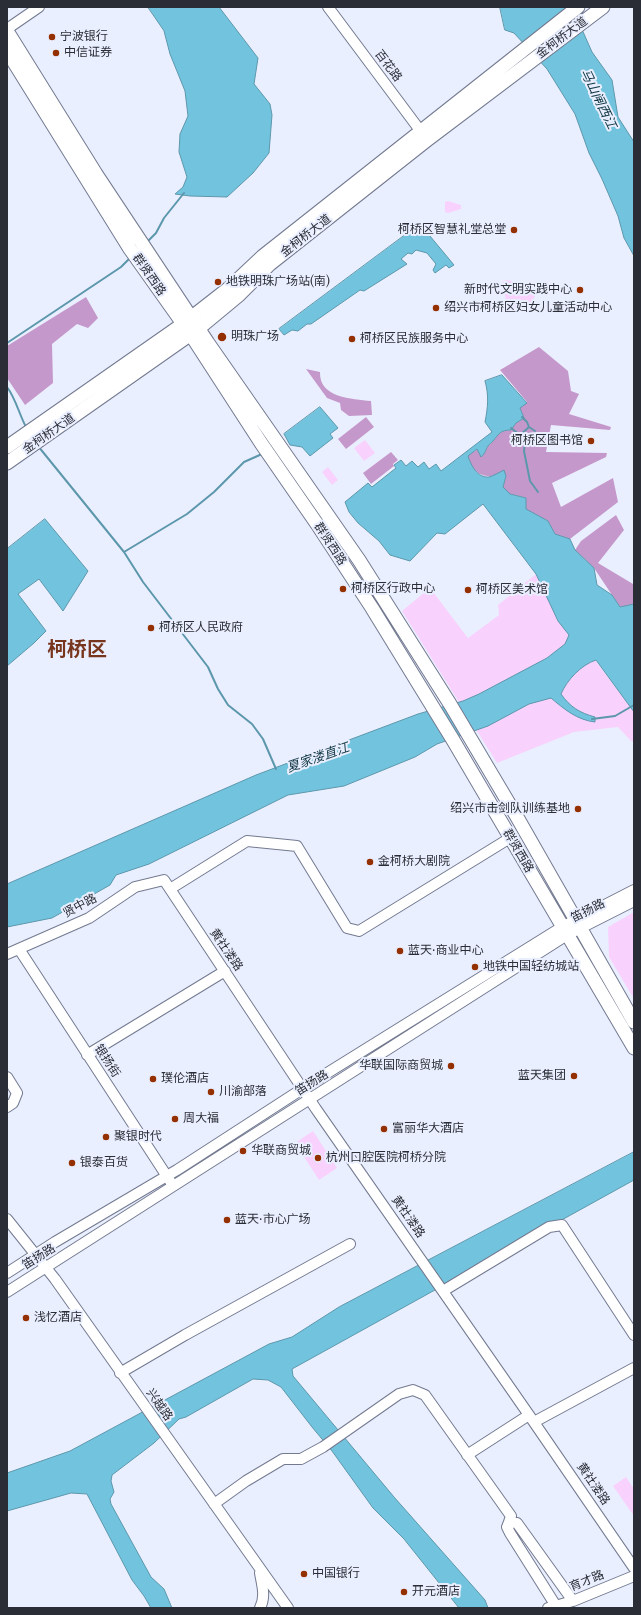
<!DOCTYPE html>
<meta charset="utf-8">
<style>
body{margin:0}
#map{position:relative;width:641px;height:1615px;overflow:hidden;background:#eaefff;font-family:"Libre Baskerville",serif}
canvas{display:block}
.frame{position:absolute;inset:0;border:8px solid #2a2d36;pointer-events:none}
</style>
<div id="map">
<canvas width="641" height="1615"></canvas>
<div class="frame"></div>
</div>
<script>
const ctx = document.querySelector('canvas').getContext('2d');
ctx.lineJoin = 'round';
function paint(path, color) {
  ctx.fillStyle = color;
  ctx.fill(path, 'evenodd');
}
function trace(path, color, width, dash) {
  ctx.strokeStyle = color;
  ctx.lineWidth = width;
  ctx.lineCap = dash ? 'butt' : 'round';
  ctx.setLineDash(dash || []);
  ctx.stroke(path);
}
function label(font, color, halo, rows, align = 'center') {
  ctx.font = font + ' "Libre Baskerville","Noto Sans SC",serif';
  ctx.lineWidth = 4;
  ctx.setLineDash([]);
  ctx.textBaseline = 'middle';
  ctx.strokeStyle = halo;
  ctx.fillStyle = color;
  for (const [text, x, y, turn = 0] of rows) {
    ctx.save();
    ctx.translate(x, y);
    ctx.rotate((+turn || 0) * Math.PI / 180);
    ctx.textAlign = isNaN(turn) ? turn : align;
    if (halo) ctx.strokeText(text, 0, 0);
    ctx.fillText(text, 0, 0);
    ctx.restore();
  }
}
paint(new Path2D(`
 M448 201 461 205V209L448 213 445 212V202Z
 M506 280 541 286 528 308 509 309 501 283Z
 M365 440 375 453 364 461 354 448Z
 M328 467 338 480 332 485 322 472Z
 M536 574 547 596 634 712V741H631L618 727 574 732 497 763 402 611 430 588 468 638 499 615 498 605Z
 M634 912V999L609 957 608 927Z
 M313 1131 337 1168 319 1180 295 1143Z
 M626 1477 634 1489V1516L613 1486Z`), '#f8d2fd');
paint(new Path2D(`
 M86 297 98 318 88 328 77 324 52 344 53 383 25 405 7 378V346Z
 M539 347 568 371 571 391 579 394 569 414 611 427 610 430 551 425 546 452 607 453 606 457 552 483 561 507 613 478 618 502 570 539 555 534 548 521 525 509 526 498 510 494 503 487 506 476C485 477 475 478 467 456L478 449 481 456C486 453 485 450 488 446 490 444 492 443 493 441 499 434 500 430 511 430L516 423 524 418 520 408 527 402 500 370Z
 M306 369 320 372C319 398 352 399 371 401L372 415 349 416 341 410 340 403 327 398Z
 M366 417 374 427 346 449 338 439Z
 M391 452 398 460 393 464 394 466 371 484 363 473Z
 M616 515 624 530 598 563 633 584 634 582V604L620 607 594 568 575 550 581 541Z`), '#c598cb');
const water = new Path2D(`
 M148 7H219L258 58 254 84 270 104 272 115 269 153 253 173 227 197 190 196 175 194 183 187 187 177 179 152 180 134 188 116 185 91 170 54 164 31Z
 M500 7H572L592 52 612 80 618 117 634 142V256L624 238 618 216 602 179 589 153 575 114 547 69 514 33 505 30Z
 M420 224 454 265 449 268 446 265 435 273 433 270 436 264 427 253 416 250 412 254 408 253 401 259 407 264 364 291 360 290 311 324H307L298 331 292 330 284 335 279 329Z
 M502 375 527 403 520 408 524 418 516 423 511 430C500 430 499 434 493 441 492 443 489 444 488 446 485 450 486 453 481 457L477 449 468 456C471 465 477 478 489 477 493 476 500 472 504 470L506 476 503 487 510 494 526 498V509L548 521 555 534 570 539 575 550 594 568 597 585 612 595 620 607 634 604V712L596 660C581 665 567 680 561 694 570 707 580 713 595 717V722C577 720 564 709 551 698L529 704 488 726 437 744 415 757 344 786 288 795 149 864 116 875 110 885 52 918 7 927V884L256 775 418 714 463 701 479 694 547 658 565 644 569 635 558 621 536 574 483 504 445 534 437 533 410 561 390 555 379 541 358 523 349 512 345 502 368 483 372 487 396 468 394 465 401 460 406 466 412 461 418 467 424 462 429 469 436 464 441 471 492 432 485 422C488 407 489 395 485 381Z
 M320 407 338 428 330 434 333 438 310 456 302 447 290 445 284 434Z
 M45 519 88 571 63 611 39 579 18 594 46 631 34 643 7 666V549Z
 M634 1152V1180L292 1369 293 1376 394 1497 485 1600 488 1608H459L404 1539 373 1508 332 1451 312 1427 281 1387 268 1380 253 1379 186 1417 179 1419 154 1443 112 1475 111 1481 114 1492 110 1499 111 1504 151 1577 164 1589 172 1608H151L144 1596 132 1580 87 1494 71 1493 7 1511V1473L70 1451 269 1344 292 1337 339 1307Z`);
paint(water, '#72c4de');
trace(water, '#5c97ac', 1);
trace(new Path2D(`
 M147 242 156 233 164 218 184 193
 M7 343 121 267 131 257
 M7 387C16 399 19 414 26 427
 M522 417 527 422 529 427
 M511 428 520 435
 M535 431 529 427 520 435 525 443 524 451 530 481 538 492
 M38 446 124 552 143 582 208 667 218 689 228 705 252 724 263 739 276 769
 M124 552 187 514 214 492 244 462 262 454
 M592 719 615 716 634 705`), '#5c97ac', 2);
const minor = new Path2D(`
 M328 7 425 137
 M7 29 39 7
 M170 889 247 841 297 846 347 928 359 931 510 838
 M19 949 170 1181
 M7 954 89 918 135 887 164 880 316 1109 529 1415 634 1568
 M87 1055 225 971
 M7 1077 17 1093 13 1103 7 1107
 M7 1219 55 1279 288 1608
 M7 1273 55 1242 177 1170 316 1080 562 927 634 890
 M443 1291 549 1227 562 1225 634 1335
 M7 1292 567 935 634 901
 M120 1373 185 1335 350 1244
 M534 1422 634 1368
 M467 1455 529 1415
 M214 1504 246 1481 283 1459H301L323 1447 399 1394 413 1390 425 1395 511 1516 509 1522
 M260 1573C262 1585 266 1596 260 1608
 M556 1606 510 1533 507 1527 509 1522 517 1523 573 1601
 M548 1608 573 1601 634 1576`);
const major = new Path2D(`
 M7 31 96 174 208 343 359 560 450 704 517 817 634 1022
 M7 51 130 249 191 335 261 443 317 524 372 608 453 740 634 1048
 M7 447 183 324 229 288 263 256 578 7
 M7 463 198 329 239 295 270 264 427 140 603 7`);
trace(minor, '#737a90', 12);
trace(major, '#737a90', 15);
trace(minor, '#fff', 10);
trace(major, '#fff', 13);
for (const [x, y, r, color] of [
 [52,37,4,"#942f00"],
 [56,53,4,"#942f00"],
 [514,230,4,"#942f00"],
 [218,282,4,"#942f00"],
 [580,290,4,"#942f00"],
 [436,308,4,"#942f00"],
 [222,337,5,"#942f00"],
 [352,339,4,"#942f00"],
 [591,441,4,"#942f00"],
 [343,589,4,"#942f00"],
 [468,590,4,"#942f00"],
 [151,628,4,"#942f00"],
 [578,809,4,"#942f00"],
 [370,862,4,"#942f00"],
 [400,951,4,"#942f00"],
 [475,967,4,"#942f00"],
 [451,1066,4,"#942f00"],
 [574,1076,4,"#942f00"],
 [153,1079,4,"#942f00"],
 [211,1092,4,"#942f00"],
 [175,1119,4,"#942f00"],
 [384,1129,4,"#942f00"],
 [106,1137,4,"#942f00"],
 [243,1151,4,"#942f00"],
 [318,1158,4,"#942f00"],
 [72,1163,4,"#942f00"],
 [227,1220,4,"#942f00"],
 [26,1318,4,"#942f00"],
 [304,1574,4,"#942f00"],
 [404,1592,4,"#942f00"]
]) {
  const dot = new Path2D();
  dot.arc(x, y, r, 0, 2 * Math.PI);
  ctx.fillStyle = color;
  ctx.fill(dot);
  trace(dot, '#eaefff', 1.5);
}
label('12px', '#2a2d36', '#eaefff', [
 ["宁波银行",60,37],
 ["中信证券",64,53],
 ["柯桥区智慧礼堂总堂",506,230,"right"],
 ["地铁明珠广场站(南)",226,282],
 ["新时代文明实践中心",572,290,"right"],
 ["绍兴市柯桥区妇女儿童活动中心",444,308],
 ["明珠广场",231,337],
 ["柯桥区民族服务中心",360,339],
 ["柯桥区图书馆",583,441,"right"],
 ["柯桥区行政中心",351,589],
 ["柯桥区美术馆",476,590],
 ["柯桥区人民政府",159,628],
 ["绍兴市击剑队训练基地",570,809,"right"],
 ["金柯桥大剧院",378,862],
 ["蓝天·商业中心",408,951],
 ["地铁中国轻纺城站",483,967],
 ["华联国际商贸城",443,1066,"right"],
 ["蓝天集团",566,1076,"right"],
 ["璞伦酒店",161,1079],
 ["川渝部落",219,1092],
 ["周大福",183,1119],
 ["富丽华大酒店",392,1129],
 ["聚银时代",114,1137],
 ["华联商贸城",251,1151],
 ["杭州口腔医院柯桥分院",326,1158],
 ["银泰百货",80,1163],
 ["蓝天·市心广场",235,1220],
 ["浅忆酒店",34,1318],
 ["中国银行",312,1574],
 ["开元酒店",412,1592]
], 'left');
label('12px', '#2a2d36', '#eaefff', [
 ["金柯桥大道",562,38,-37],
 ["百花路",388,66,53],
 ["金柯桥大道",306,236,-38],
 ["群贤西路",149,275,55],
 ["金柯桥大道",49,434,-35],
 ["群贤西路",330,544,57],
 ["群贤西路",518,851,60],
 ["贤中路",80,906,-28],
 ["笛扬路",588,911,-27],
 ["黄社溇路",226,950,56],
 ["银扬街",107,1061,57],
 ["笛扬路",312,1083,-32],
 ["黄社溇路",408,1217,55],
 ["笛扬路",39,1257,-32],
 ["兴越路",159,1405,55],
 ["黄社溇路",593,1484,56],
 ["育才路",587,1581,-22]
]);
label('italic 13px', '#103743', '#eaefff', [
 ["马山闸西江",598,99,64],
 ["夏家溇直江",318,758,-19]
]);
label('bold 20px', '#78351d', '#eaefff', [
 ["柯桥区",77,650]
]);
</script>
